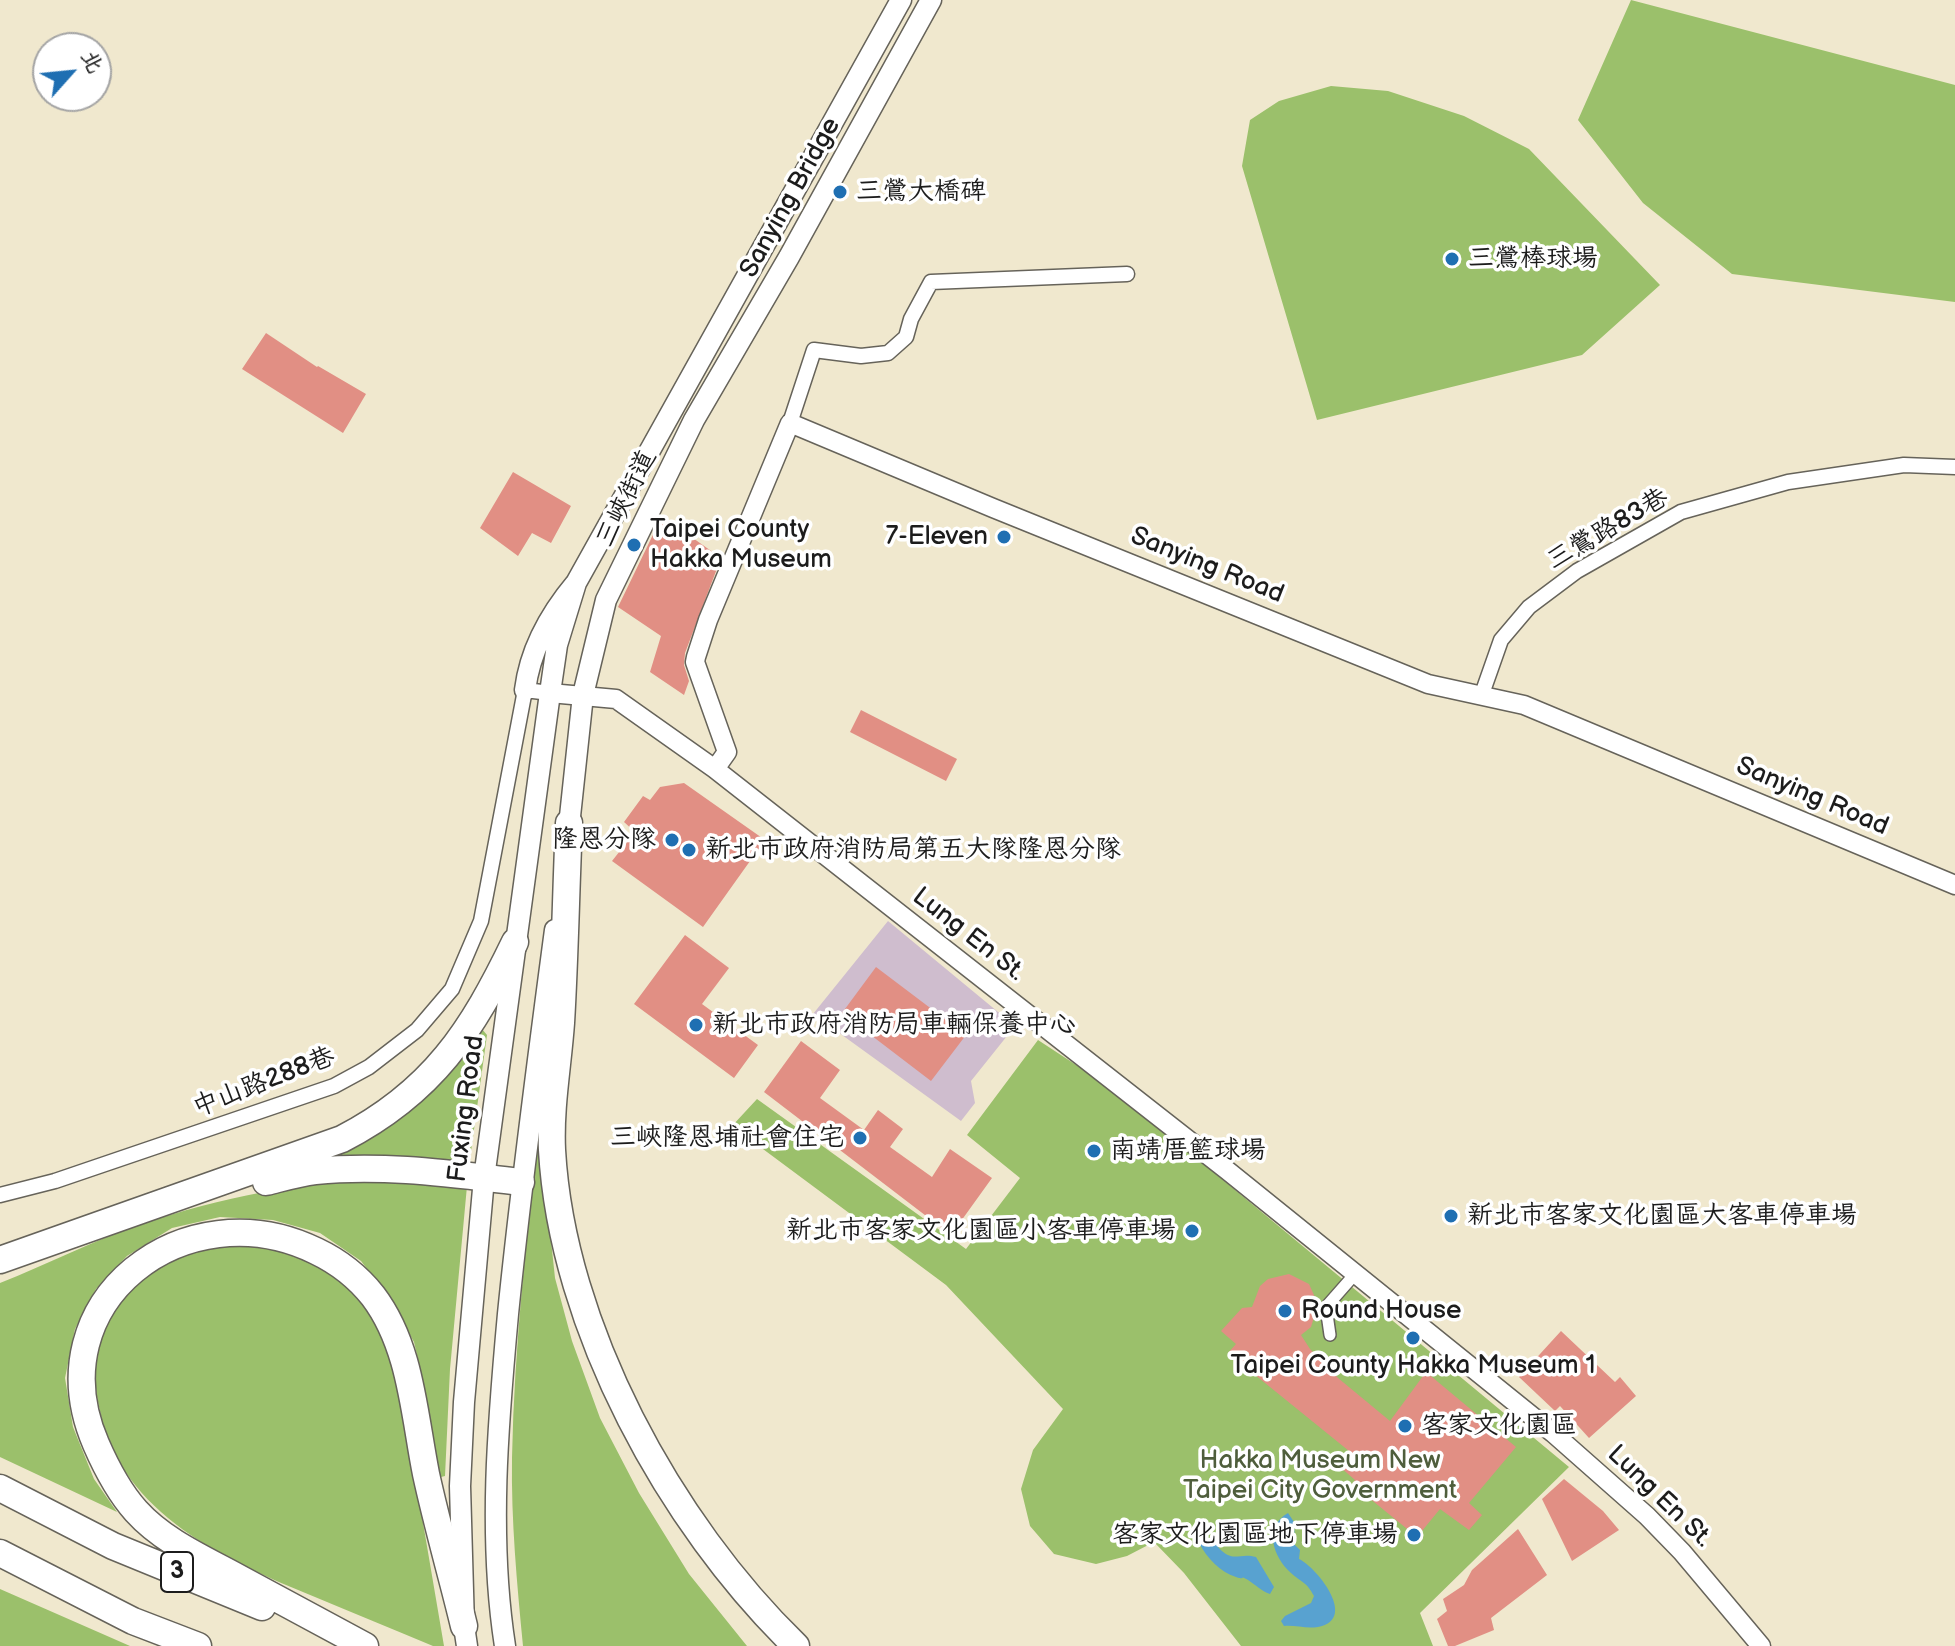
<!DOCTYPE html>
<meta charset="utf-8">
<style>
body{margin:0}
#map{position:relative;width:1955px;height:1646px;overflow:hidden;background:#f0e8ce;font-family:"Balsamiq Sans","LXGW WenKai TC",sans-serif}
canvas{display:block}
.north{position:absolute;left:32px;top:32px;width:80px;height:80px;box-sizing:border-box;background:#fff;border:2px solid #a4a4a4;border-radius:50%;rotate:63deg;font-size:22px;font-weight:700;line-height:32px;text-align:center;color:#1c1c1c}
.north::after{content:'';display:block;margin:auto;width:28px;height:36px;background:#1f6fb2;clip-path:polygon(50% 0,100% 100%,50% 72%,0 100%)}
</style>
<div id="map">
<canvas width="1955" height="1646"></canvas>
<div class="north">北</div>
</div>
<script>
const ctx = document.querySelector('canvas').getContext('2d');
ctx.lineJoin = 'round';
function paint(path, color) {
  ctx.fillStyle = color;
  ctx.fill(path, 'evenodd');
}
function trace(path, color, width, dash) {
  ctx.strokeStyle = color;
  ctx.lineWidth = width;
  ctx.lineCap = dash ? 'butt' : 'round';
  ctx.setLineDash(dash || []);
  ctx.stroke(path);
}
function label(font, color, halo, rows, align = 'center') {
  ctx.font = font + ' "Balsamiq Sans","LXGW WenKai TC",sans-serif';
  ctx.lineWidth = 7;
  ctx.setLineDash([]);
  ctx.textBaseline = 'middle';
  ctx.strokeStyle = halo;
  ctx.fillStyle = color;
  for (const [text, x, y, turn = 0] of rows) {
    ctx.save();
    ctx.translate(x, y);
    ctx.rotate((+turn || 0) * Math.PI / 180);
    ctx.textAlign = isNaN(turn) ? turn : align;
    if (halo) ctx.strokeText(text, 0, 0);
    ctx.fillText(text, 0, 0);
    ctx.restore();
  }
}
paint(new Path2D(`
 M888 921 1015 1026 971 1081 975 1103 961 1121 813 1014Z`), '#cfbdce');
paint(new Path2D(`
 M1631 0 1955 85V302L1732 274 1643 203 1578 120Z
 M1331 86 1388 91 1464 116 1529 149 1660 285 1582 355 1317 420 1242 166 1250 120 1279 101Z
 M482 1029 487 1035 469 1166 307 1161Z
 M1038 1040 1093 1076 1164 1131 1569 1467 1420 1613 1433 1646H1241L1184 1573 1154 1542 1127 1556 1096 1564 1054 1554 1030 1526 1021 1489 1033 1450 1063 1409 946 1285 732 1126 757 1099 966 1249 1020 1178 967 1135Z
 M538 1118 555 1278 572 1341 600 1418 639 1493 689 1574 747 1646H523C517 1583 511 1521 512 1458 514 1344 528 1231 538 1118Z
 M383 1179 467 1186 450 1369 445 1476 441 1477 437 1470 426 1395 414 1342 389 1298 361 1261 320 1233 273 1220 220 1217 172 1228 127 1256 96 1289 75 1329 65 1378 73 1427 94 1479 117 1512 0 1457V1283C48 1264 94 1240 142 1224 222 1197 300 1182 383 1179Z
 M272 1244C308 1256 345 1273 368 1306 401 1353 405 1416 414 1470 424 1529 434 1587 444 1646H433C394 1630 354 1613 315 1597 227 1561 121 1514 100 1411 93 1381 92 1349 107 1322 125 1290 142 1279 172 1260 178 1257 186 1250 193 1248 208 1242 253 1245 272 1244Z
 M0 1589 130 1646H0Z`), '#9bc06b');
paint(new Path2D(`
 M1288 1513 1294 1522 1295 1545 1300 1550 1299 1559C1316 1567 1356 1616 1322 1626 1309 1630 1297 1625 1284 1626L1281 1621 1285 1616 1311 1603 1314 1596C1306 1581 1302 1583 1291 1573 1273 1557 1263 1527 1288 1513Z
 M1214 1537 1219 1541 1218 1547C1233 1564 1239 1552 1256 1557L1274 1587 1270 1594C1261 1591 1256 1585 1248 1580 1237 1574 1248 1581 1236 1577 1220 1572 1207 1558 1199 1543Z`), '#58a2d0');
paint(new Path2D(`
 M266 333 317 367 318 366 366 394 343 433 242 369Z
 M513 472 571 506 551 543 532 533 518 556 480 528Z
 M662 516 721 558 685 653 684 665 689 681 684 695 650 672 661 636 618 607Z
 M861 710 957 759 946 781 850 732Z
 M684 783 765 840 703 927 612 861 635 832 624 822 643 796 650 800 660 787Z
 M685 935 729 968 702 1004 758 1045 734 1078 634 1004Z
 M876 967 966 1035 931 1081 842 1013Z
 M801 1041 840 1070 820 1098 864 1130 878 1110 903 1129 890 1147 932 1177 950 1149 992 1178 951 1235 764 1092Z
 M1289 1274 1309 1284 1318 1304 1311 1327 1301 1335 1310 1349 1338 1378 1390 1421 1426 1372 1516 1447 1469 1503 1482 1515 1469 1530 1440 1509 1417 1537 1352 1484 1355 1480 1339 1466 1349 1451 1228 1353 1236 1344 1221 1331 1242 1308 1252 1307 1260 1286 1268 1279Z
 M1561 1331 1615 1382 1620 1377 1636 1396 1589 1438 1560 1406 1555 1411 1519 1377Z
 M1564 1479 1603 1511 1619 1530 1572 1561 1542 1499Z
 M1518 1529 1547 1575 1491 1618 1494 1630 1455 1646H1448L1437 1619 1447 1611 1443 1599 1464 1585 1472 1570Z`), '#e18f84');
const pedestrian = new Path2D(`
 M1330 1335 1326 1307 1355 1274`);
const minor = new Path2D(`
 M790 423 814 350 861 356 888 353 906 337 911 319 931 282 1127 274
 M1482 694 1501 640 1529 607 1577 571 1681 512 1788 482 1904 465 1955 467
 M0 1195 55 1181 334 1086 369 1067 417 1030 452 989 481 921 525 690 550 693`);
const tertiary = new Path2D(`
 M550 693 616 699 715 769 1228 1171 1553 1433 1647 1516 1682 1552 1761 1646
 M715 769 727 752 695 662 696 657 708 620 790 423 993 508 1428 684 1524 705 1955 885`);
const secondary = new Path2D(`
 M525 690C530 650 550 614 576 583L901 0
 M568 835 583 695 606 600 694 420 789 257 931 0
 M467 1646 464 1626 460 1486 464 1402 484 1178 550 693 557 645 576 583
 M505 1646C488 1537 498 1423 508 1314 521 1185 538 1058 555 930`);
const motorway = new Path2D(`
 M569 823C566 889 565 956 561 1023 558 1065 550 1107 552 1150 562 1327 670 1524 796 1646
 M266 1182C282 1178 298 1173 315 1171 384 1164 452 1174 521 1182
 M0 1260 342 1139C433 1092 472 1031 515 942
 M0 1488 113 1546 262 1607
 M0 1553 133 1621 198 1646
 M365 1646C322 1623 280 1600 237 1577 202 1558 163 1541 136 1511 119 1492 106 1467 96 1444 34 1301 186 1187 316 1251 337 1261 358 1277 373 1296 411 1346 414 1414 426 1474 437 1525 452 1576 464 1626`);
trace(pedestrian, '#66635a', 14);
trace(minor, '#66635a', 17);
trace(tertiary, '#66635a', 21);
trace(secondary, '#66635a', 23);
trace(motorway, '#66635a', 29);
trace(pedestrian, '#fff', 11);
trace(minor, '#fff', 14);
trace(tertiary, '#fff', 18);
trace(secondary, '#fff', 20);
trace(motorway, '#fff', 26);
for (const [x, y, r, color] of [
 [840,192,8,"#1f6fb2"],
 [1452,259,8,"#1f6fb2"],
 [1004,537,8,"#1f6fb2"],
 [634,545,8,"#1f6fb2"],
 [672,840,8,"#1f6fb2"],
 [689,850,8,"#1f6fb2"],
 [696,1025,8,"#1f6fb2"],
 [860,1138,8,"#1f6fb2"],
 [1094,1151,8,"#1f6fb2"],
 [1451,1216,8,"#1f6fb2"],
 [1192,1231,8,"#1f6fb2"],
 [1285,1311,8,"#1f6fb2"],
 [1413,1338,8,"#1f6fb2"],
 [1405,1426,8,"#1f6fb2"],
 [1414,1535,8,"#1f6fb2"]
]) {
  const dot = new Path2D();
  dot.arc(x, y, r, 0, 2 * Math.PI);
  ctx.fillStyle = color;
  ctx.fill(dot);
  trace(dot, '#fff', 3);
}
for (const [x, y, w] of [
 [177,1572,32]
]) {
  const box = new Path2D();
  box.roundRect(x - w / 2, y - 20, w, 40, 6);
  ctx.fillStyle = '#fff';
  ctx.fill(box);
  trace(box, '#1c1c1c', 2);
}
label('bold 24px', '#1c1c1c', null, [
 ["3",177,1572]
]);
label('26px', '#1c1c1c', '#fff', [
 ["三鶯大橋碑",856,192],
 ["三鶯棒球場",1468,259],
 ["Taipei County",650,530],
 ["Hakka Museum",650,560],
 ["7-Eleven",988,537,"right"],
 ["隆恩分隊",656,840,"right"],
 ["新北市政府消防局第五大隊隆恩分隊",705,850],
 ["新北市政府消防局車輛保養中心",712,1025],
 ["三峽隆恩埔社會住宅",844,1138,"right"],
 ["南靖厝籃球場",1110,1151],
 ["新北市客家文化園區大客車停車場",1467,1216],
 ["新北市客家文化園區小客車停車場",1176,1231,"right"],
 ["Round House",1301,1311],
 ["Taipei County Hakka Museum 1",1413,1366,"center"],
 ["客家文化園區",1421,1426],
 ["客家文化園區地下停車場",1398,1535,"right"]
], 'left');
label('26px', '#1c1c1c', '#fff', [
 ["Sanying Bridge",791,198,-61],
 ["三峽街道",627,499,-64],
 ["三鶯路83巷",1608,530,-30],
 ["Sanying Road",1207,566,22],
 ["Sanying Road",1812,797,23],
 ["Lung En St.",968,935,38],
 ["中山路288巷",264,1083,-21],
 ["Fuxing Road",467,1109,-83],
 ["Lung En St.",1659,1497,44]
]);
label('26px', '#4f5e3c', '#fff', [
 ["Hakka Museum New",1320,1461],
 ["Taipei City Government",1320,1491]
]);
</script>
